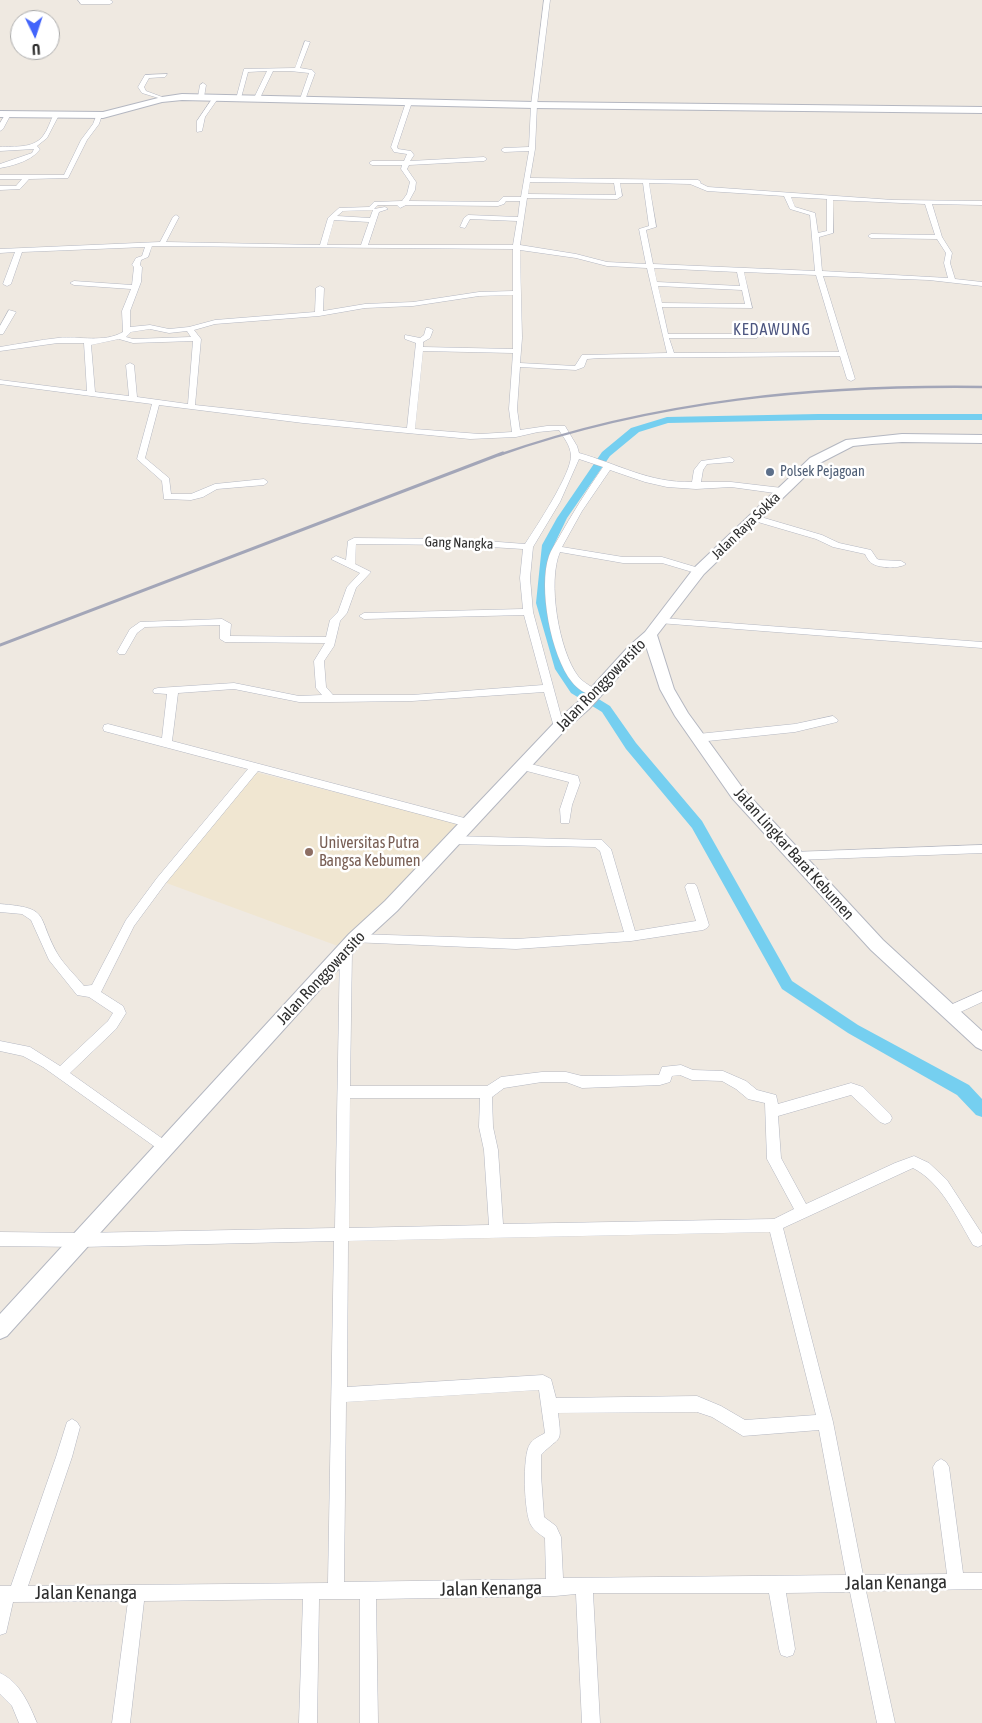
<!DOCTYPE html>
<style>
body{margin:0}
#map{position:relative;width:982px;height:1723px;overflow:hidden;background:#efe9e1;font-family:"Asap Condensed",sans-serif}
canvas{display:block}
.north{position:absolute;left:10px;top:10px;width:50px;height:50px;box-sizing:border-box;background:#fff;border:1px solid #ababab;border-radius:50%;rotate:176deg;font-size:14px;font-weight:700;line-height:20px;text-align:center;color:#2e2e2e}
.north::after{content:'';display:block;margin:auto;width:18px;height:22px;background:#4264fb;clip-path:polygon(50% 0,100% 100%,50% 72%,0 100%)}
</style>
<div id="map">
<canvas width="982" height="1723"></canvas>
<div class="north">U</div>
</div>
<script>
const ctx = document.querySelector('canvas').getContext('2d');
ctx.lineJoin = 'round';
function paint(path, color) {
  ctx.fillStyle = color;
  ctx.fill(path, 'evenodd');
}
function trace(path, color, width, dash) {
  ctx.strokeStyle = color;
  ctx.lineWidth = width;
  ctx.lineCap = dash ? 'butt' : 'round';
  ctx.setLineDash(dash || []);
  ctx.stroke(path);
}
function label(font, color, halo, rows, align = 'center') {
  ctx.font = font + ' "Asap Condensed",sans-serif';
  ctx.lineWidth = 5;
  ctx.setLineDash([]);
  ctx.textBaseline = 'middle';
  ctx.strokeStyle = halo;
  ctx.fillStyle = color;
  for (const [text, x, y, turn = 0] of rows) {
    ctx.save();
    ctx.translate(x, y);
    ctx.rotate((+turn || 0) * Math.PI / 180);
    ctx.textAlign = isNaN(turn) ? turn : align;
    if (halo) ctx.strokeText(text, 0, 0);
    ctx.fillText(text, 0, 0);
    ctx.restore();
  }
}
paint(new Path2D(`
 M247 770 461 824 346 949 161 881Z`), '#f0e6d1');
paint(new Path2D(`
 M818 414H982V420H818L668 423 639 432 610 456 567 518 554 545 548 603 565 666 579 687 610 706 636 743 702 821 792 981 858 1025 969 1085 982 1099V1117L976 1115 957 1095 848 1033 782 989 692 828 626 749 602 712 571 693 555 669 536 603 542 545 557 518 602 452 631 428 667 417Z`), '#75cff0');
const street = new Path2D(`
 M78 0H110L113 2 110 4H81Z
 M544 0H550L537 105 535 149 530 178 698 180 701 182 700 183 708 187 893 200 982 201V205L932 204 942 237 952 253 950 263 955 279 982 282V286L929 280 823 276 855 379 851 381 847 379 840 356 600 358 587 359 584 367 576 370 520 367 517 409 520 430 547 426H565L577 446 579 453C618 464 649 483 692 482L694 470 701 461 730 457 734 460 733 462 707 464 703 470 701 482H731L782 488 786 491 782 494 731 487 696 489 667 487 645 482 610 470 582 511 562 547 623 557H662L702 569 704 571 699 574 662 563H623L560 552C547 581 559 651 578 676 584 684 593 686 599 693L594 696C586 694 577 689 572 682 551 656 538 587 549 556 551 550 555 544 558 539 572 514 587 490 603 467L579 459 560 502 533 547 530 578 533 612 564 727 563 730H555L554 727 544 692 412 701 331 702H299L234 689 178 693 172 741 468 819 473 823 468 827 258 771 165 884 134 926 101 992 123 1006 126 1013 116 1029 70 1073 170 1144 172 1148 170 1152 165 1154 43 1067 23 1056 0 1051V1041L30 1047 60 1066 108 1021 113 1013 89 997 77 995 49 960 31 920 22 914 0 912V904C51 908 36 915 57 953 64 965 76 976 84 986L92 985 126 920 157 878 248 769 104 731 103 728 104 725 108 724 162 738 167 694 154 693 153 691 154 689 158 688 234 683 299 696 322 695 316 688 314 661 325 643 225 642 220 639V625L145 627 137 633 125 654H119L117 652 130 629 140 622 222 619 231 624 230 636 326 637 330 620 338 612 347 587 360 573 331 559 336 556 346 560 348 541 354 538 459 539 525 544C536 527 572 473 571 455 570 445 564 438 559 430L538 432 516 437 470 439 303 423 159 405 145 458 169 478 171 494H191L215 484 264 479 268 482 264 485 217 489 203 497 191 500 164 499 162 481 137 459 152 404 0 384V380L87 391 84 343H58L0 351V347C19 344 39 340 58 338 80 336 104 343 123 332L122 311 131 289 74 285 70 283 74 281 132 285 134 267 132 265 136 258 142 256 145 247 22 252 11 284 7 286 3 284 15 252 0 253V249L160 242 173 217 176 215 179 217 166 242 320 245 328 218 339 208 369 207 374 202 402 201 407 194 410 182 401 169 402 165H372L369 163 372 161H404L407 154 394 152 391 147 406 102 409 100 412 102 397 147 398 149 411 151 414 155 410 161 484 157 487 159 484 161 409 165 407 169 416 182 415 190 409 201 498 202 503 197H521L529 151 504 152 501 150 504 148 529 147 531 105ZM530 182 614 183 616 195 528 194ZM620 183H643L649 226 639 229 646 264 607 262 576 254 520 245 527 198 617 199 622 196ZM649 183 690 184 707 191 784 196 790 209 810 215 815 271 653 264 646 230 656 227ZM791 197 827 199V231L818 233 815 213 795 207ZM833 200 925 204 935 235 871 234 868 236 871 238 937 239 946 253 944 263 948 278 822 271 819 237 833 233ZM506 201H520L518 217 468 215 464 218 460 227 465 228 470 219 517 221 513 245H368L379 212 388 209 385 207 374 209 378 205H397L400 208 406 205 498 206 504 204ZM373 210 370 218 337 216 343 211ZM334 220 369 222 361 245H327ZM152 246 513 249V291L479 292 413 302 365 304 323 311 324 288 320 286 316 288 315 312 215 320 189 327 169 329 150 325 130 327V311L141 282 142 267 140 265 141 260 148 257ZM520 250 576 258 607 266 647 268 667 353 585 355H582L575 366 520 363 522 338ZM654 268 737 272 740 286 657 282ZM744 272 816 275 839 352 674 353 669 338H757L758 336 754 334H668L662 307 752 308ZM658 286 742 290 745 304 662 303ZM513 295V349L423 347V342L430 338 433 330 429 328H426L424 335 420 338 405 335V339L416 343 407 428 195 405 201 339 194 330 215 324 319 316 365 308 413 306 479 296ZM150 329 169 333 187 331 191 337 133 339 126 337 131 332ZM119 339 133 343 193 341 188 404 137 397 134 365 130 363 126 365 129 396 95 392 91 345ZM423 351 513 353 509 409 512 432 480 434 415 429ZM356 544 459 545 523 549 520 578 523 609 364 613 359 616 364 619 524 615 543 685 412 695H333L326 687 324 661 334 646 340 621 347 613 356 588 371 572 355 564Z
 M305 41 310 42 300 68 312 70 315 73 305 100 300 99 309 73 290 71H273L260 98 257 100 254 98 267 71 248 72 241 98 236 99 244 69 295 68Z
 M167 74 165 77 149 78 144 87 146 91 165 98V100L142 93 138 87 145 75Z
 M203 83 206 85 204 97 201 99 198 97 200 85Z
 M214 96 219 97 205 117 202 131 197 132V121Z
 M6 113 11 114 3 129 0 131V123Z
 M54 114 59 115 47 138 37 146 40 149C33 160 13 166 0 168V164L32 153 34 149 0 151V147C14 146 33 149 43 136 48 130 50 121 54 114Z
 M97 114 102 115 99 124 87 140 68 178 29 179 20 189 0 190V186H16L22 179H0V175H64L81 140 93 124Z
 M9 310 16 312 3 334H0V326Z
 M754 515 822 535 839 543 871 550 877 559 880 560 901 561 906 564C899 569 880 568 873 564 869 562 867 558 865 554L833 547 816 539 751 520 750 518Z
 M662 618 982 642V648L659 623 657 621Z
 M833 716 838 720 837 722 795 732 698 742 693 738 698 734 795 724Z
 M523 762 578 776 580 783 572 805 569 823H561L560 809 569 782 519 769 518 766Z
 M452 836 602 840 611 849 635 931 696 921 685 887 687 884H695L697 887 709 925 707 928 703 930 631 941 516 949 351 942 349 939 351 936 355 934 516 939 624 932 600 851 595 847 452 844 446 840Z
 M982 845V853L795 860 789 856 795 852Z
 M346 944 350 946 352 949 350 1086H487L501 1077 542 1072H566L582 1076 659 1075 662 1067 681 1065 693 1070 723 1071 746 1081 757 1090 776 1095 778 1104 851 1083 863 1087 890 1114 892 1118 890 1122 885 1124 880 1122 851 1095 778 1116 781 1158 806 1204 895 1163 914 1156 929 1163 947 1180 982 1234V1245L978 1247 973 1245C957 1218 942 1183 913 1168L783 1228 833 1422 863 1575 947 1574 933 1467 936 1462 941 1459 946 1462 949 1467 963 1573H982V1589L866 1591 895 1723H877L850 1592 786 1593 795 1649 793 1655 787 1657 781 1655 779 1649 769 1593H593L600 1723H582L576 1594 555 1596 376 1599 378 1723H360V1599H319L317 1723H299L303 1599 144 1601 130 1723H112L128 1601 13 1602 6 1633 0 1635V1586H11L56 1457 67 1422 72 1419 77 1422 80 1427 72 1457 28 1586 328 1583 334 1241 81 1247 0 1246V1232L81 1233 335 1228 340 949 342 946ZM680 1075 692 1080 722 1081 736 1089 748 1099 765 1103 767 1159 794 1209 774 1219 503 1224 498 1150 493 1127 492 1097 504 1088 542 1082H566L582 1088 660 1085 670 1082 672 1076ZM350 1098H480L479 1127 484 1150 489 1225 349 1228ZM770 1232 816 1415 745 1420 721 1406 697 1396 556 1398 551 1379 543 1375 347 1387 348 1241ZM539 1390 545 1433C540 1436 533 1439 530 1444 522 1455 524 1514 531 1525 534 1531 540 1534 545 1538L546 1579 344 1582 346 1402ZM697 1412 712 1417 743 1436 819 1430 846 1575 563 1578 561 1537 556 1526 544 1517 541 1475V1455C561 1434 562 1446 558 1413Z
 M982 991V1002L954 1015 950 1016 946 1015 944 1011 946 1007Z
 M0 1673C20 1682 29 1704 37 1723H19L12 1706 0 1694Z`);
const secondary = new Path2D(`
 M182 94 534 102 982 107V113L534 108 182 100 162 102 103 118 0 117V111L103 112 162 97Z
 M902 434 982 435V443L902 442 872 444 853 446 818 464 704 574 657 635 674 689 688 713 744 790 883 940 982 1031V1050L976 1047 871 950 732 798 675 716 660 689 646 646 589 709 564 731 397 911 361 944 7 1336 0 1339V1314L349 934 385 901 554 723 579 701 629 646 645 632 694 568 810 458 846 440Z`);
trace(street, '#b4b7c1', 1);
trace(secondary, '#b4b7c1', 2);
paint(street, '#fff');
paint(secondary, '#fff');
trace(new Path2D(`
 M499 455C655 400 818 385 982 387`), '#a3a6b8', 2.5);
trace(new Path2D(`
 M0 645 503 453`), '#a3a6b8', 3);
for (const [x, y, r, color] of [
 [770,472,5,"#5c6f8a"],
 [309,852,5,"#8d6e63"]
]) {
  const dot = new Path2D();
  dot.arc(x, y, r, 0, 2 * Math.PI);
  ctx.fillStyle = color;
  ctx.fill(dot);
  trace(dot, '#fff', 2);
}
label('14px', '#4e5e75', '#fff', [
 ["Polsek Pejagoan",780,472]
], 'left');
label('14px', '#2e2e2e', '#fff', [
 ["Jalan Raya Sokka",746,526,-44],
 ["Gang Nangka",459,543,2]
]);
ctx.letterSpacing = '1px';
label('16px', '#4d5680', '#fff', [
 ["KEDAWUNG",772,330]
]);
ctx.letterSpacing = '0px';
label('16px', '#2e2e2e', '#fff', [
 ["Jalan Ronggowarsito",601,685,-46],
 ["Jalan Lingkar Barat Kebumen",794,854,48],
 ["Jalan Ronggowarsito",321,978,-47]
]);
label('16px', '#785e54', '#fff', [
 ["Universitas Putra",319,843],
 ["Bangsa Kebumen",319,861]
], 'left');
label('19px', '#2e2e2e', '#fff', [
 ["Jalan Kenanga",896,1583,-1],
 ["Jalan Kenanga",491,1589,-1],
 ["Jalan Kenanga",86,1593]
]);
</script>
